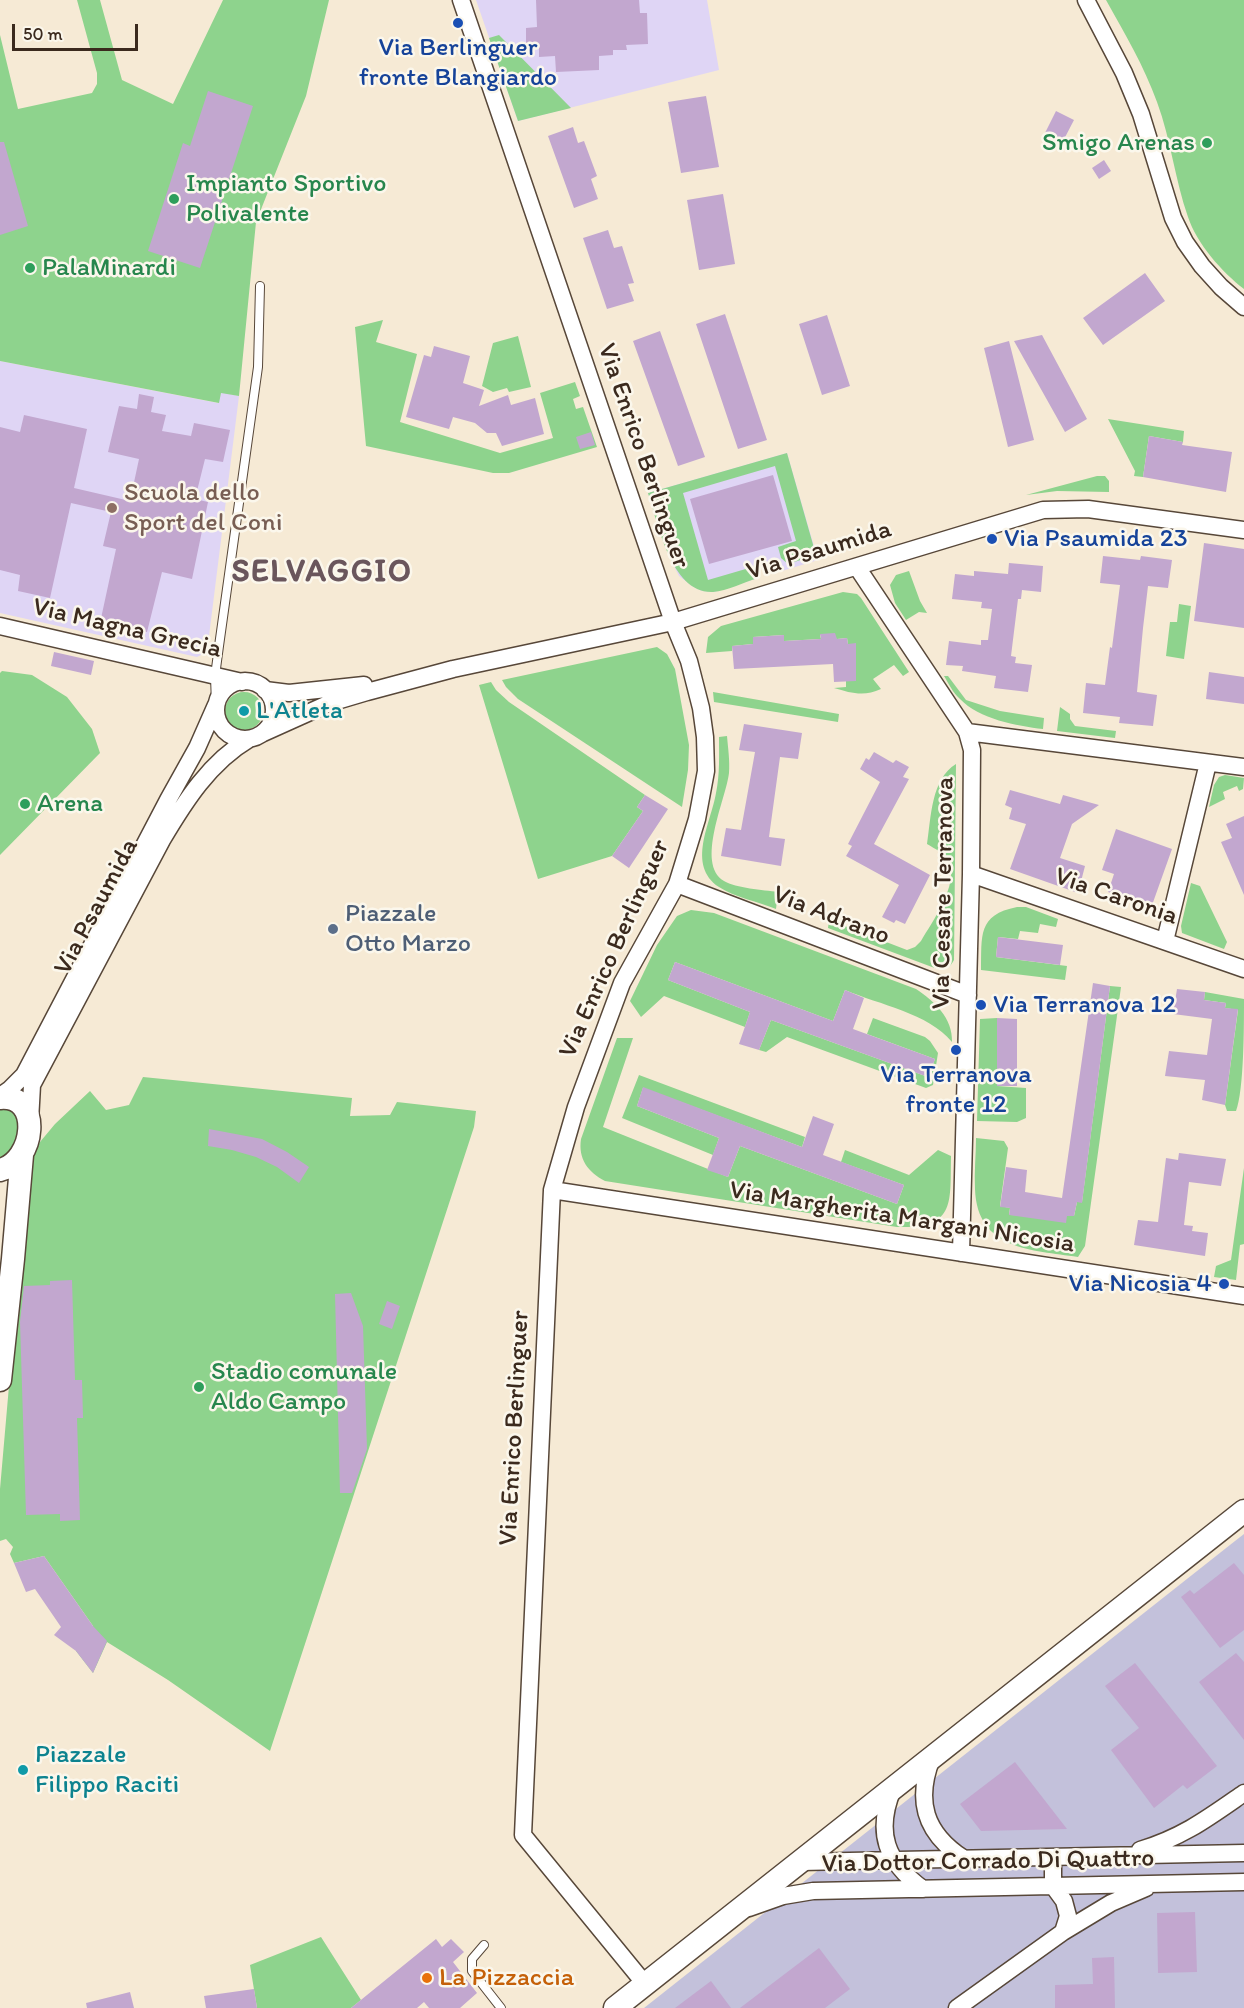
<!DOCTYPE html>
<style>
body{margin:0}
#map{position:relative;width:1244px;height:2008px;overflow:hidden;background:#f6ead5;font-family:Itim,sans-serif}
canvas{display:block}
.scale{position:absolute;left:12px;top:24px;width:126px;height:27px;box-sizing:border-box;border:3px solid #3b2a1e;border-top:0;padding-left:8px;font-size:18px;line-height:21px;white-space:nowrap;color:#3b2a1e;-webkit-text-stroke:4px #fbf7ec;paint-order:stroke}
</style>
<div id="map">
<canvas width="1244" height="2008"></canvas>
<div class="scale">50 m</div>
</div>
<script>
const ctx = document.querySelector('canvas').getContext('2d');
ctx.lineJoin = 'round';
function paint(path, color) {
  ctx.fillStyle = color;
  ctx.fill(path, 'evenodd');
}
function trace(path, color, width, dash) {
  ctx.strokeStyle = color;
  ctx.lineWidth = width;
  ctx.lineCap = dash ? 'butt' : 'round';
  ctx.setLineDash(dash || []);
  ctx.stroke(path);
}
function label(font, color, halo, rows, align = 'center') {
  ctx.font = font + ' Itim,sans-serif';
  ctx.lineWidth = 5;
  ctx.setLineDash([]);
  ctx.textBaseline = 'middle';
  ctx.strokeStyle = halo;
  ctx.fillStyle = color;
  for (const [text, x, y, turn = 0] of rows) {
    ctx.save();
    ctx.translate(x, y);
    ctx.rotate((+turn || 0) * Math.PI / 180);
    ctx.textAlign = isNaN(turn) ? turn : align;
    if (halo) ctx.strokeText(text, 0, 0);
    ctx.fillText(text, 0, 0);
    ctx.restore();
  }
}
paint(new Path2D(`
 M476 0H707L719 70 518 121Z
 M0 361 218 403 221 392 239 396 207 652 197 657 0 613Z
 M787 453 818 560 782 571 775 561 756 566 758 578 714 592 702 591 692 586 679 576 671 560 648 493Z`), '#dfd5f5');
paint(new Path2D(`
 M1244 1534V2008H644L1235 1541Z`), '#c3c1db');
paint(new Path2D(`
 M77 0H100L122 80 173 104 223 0H329L306 96 256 222 239 396 221 393 219 403 0 361V35L18 109 92 93 97 84V73Z
 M1106 0H1244V289C1222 272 1197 244 1188 217 1175 180 1171 140 1157 102 1144 66 1125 34 1106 0Z
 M499 35 571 108 518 121 489 38Z
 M383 320 376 342 417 354 400 422 500 453 553 438 540 393 575 382 580 396 573 399 576 409 583 407 597 447 509 473H493L366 446 355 327Z
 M518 336 531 387 509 392 507 388 493 392 482 386 493 343Z
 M1108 419 1184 431 1183 442 1149 436 1143 477 1134 476 1135 471Z
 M787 453 816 555 788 564 781 558 778 547 796 541 775 466 683 493 708 580 756 566 758 578C744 582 727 591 713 592 671 594 658 523 648 493Z
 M1097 476H1105L1109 481V492L1057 491 1026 495Z
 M909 571 920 601 927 613 919 612 906 620 895 603 890 585 896 575Z
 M843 592 857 594 861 598 909 672 903 676 894 665 873 679 881 689C864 697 851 693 834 688L846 687V681L856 680V644H848L847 638 837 639 820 635 821 639 784 641V635L753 637V644L732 646V651L706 653 708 637 721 626Z
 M1179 604 1191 606 1184 659 1166 656 1170 622H1177Z
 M657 647 667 654 675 669 689 745 688 770 682 807 518 699 506 687 502 680Z
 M2 671 32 675 67 697 92 729 100 753 0 855V673Z
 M944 676H948L966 700 1000 711 1044 718 1043 729C1017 726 979 719 960 699 953 693 949 684 944 676Z
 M491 682 496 690 509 702 645 795 637 807 643 811 612 856 538 879 479 685Z
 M225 711a19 19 0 1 1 38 0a19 19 0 1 1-38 0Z
 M713 692 839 714 838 722 714 702Z
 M1060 707 1070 714V719L1075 726 1116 731 1115 738 1057 731Z
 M727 736C728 748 730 761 729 773 726 799 695 864 724 881 736 888 763 890 778 892L776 909C759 902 734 897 719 887 686 865 711 823 716 793 720 774 719 755 719 737Z
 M956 764 954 960C950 967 947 969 940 970L828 928 829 920 907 950 915 947 921 941C932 922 959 885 949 862 945 853 935 849 927 844 931 818 931 779 956 764Z
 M1225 775 1244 778 1243 789 1239 791 1237 786 1223 792 1225 799 1209 807 1214 785 1219 777Z
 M1191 883 1200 886 1227 942 1224 949 1182 933 1181 926Z
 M1017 907H1026L1058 919 1056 927 1040 924 1038 933 1020 931 1018 939 998 937 996 957 1067 966 1065 980 981 970C982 936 977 915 1017 907Z
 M691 910 714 913 916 989C934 1001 953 1018 952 1042 928 1013 880 1005 845 990L833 1021 675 962 668 980 750 1012 745 1027 664 996 641 1017 630 1001 657 945 677 916Z
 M1110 986 1121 987 1085 1246 1078 1257C1032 1250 977 1250 975 1189 974 1172 976 1155 976 1138L1004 1141 1008 1148 1000 1206 1010 1208 1009 1215 1074 1216 1077 1202H1082Z
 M1205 992 1244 999C1244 1026 1244 1091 1236 1111H1227L1225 1105 1238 1010 1225 1008 1226 1003 1204 1000Z
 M873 1018 925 1037 930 1041 938 1053 933 1085 926 1088 787 1037 766 1052 759 1050 771 1020 928 1077 935 1059 867 1034Z
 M997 1018V1086L1026 1088V1118L1017 1122 977 1121 980 1019Z
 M617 1038H633L603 1127 728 1177 740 1146 897 1204 904 1185 841 1162 845 1150 909 1175 938 1150 951 1156C950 1203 956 1229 897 1227L605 1181C588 1172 578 1159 581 1139Z
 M639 1075 805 1137 802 1147 643 1088 637 1106 719 1138 713 1155 622 1118Z
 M143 1077 352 1098 350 1116 390 1115 397 1102 476 1111 474 1127 270 1751 168 1680 107 1642 93 1673 76 1651 93 1626 44 1556 14 1563 10 1554 13 1547 6 1539 0 1541V1489L28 1168 40 1142 55 1124 90 1091 106 1110 129 1105Z
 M0 1107C21 1109 23 1133 13 1148 10 1153 4 1158 0 1162Z
 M1244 1168V1244L1240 1245 1236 1280 1214 1277 1216 1266 1231 1260Z
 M321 1937 361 2000 351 2008H257L250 1965Z`), '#8ed38d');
paint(new Path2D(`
 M536 0H639L640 13H647L648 44 626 45 627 50H613V55L599 56V70L556 72 555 56 539 57V46L526 47V28L537 27Z
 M208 91 253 106 200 268 148 251 183 143 190 146Z
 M706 96 719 167 681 173 668 102Z
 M1056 111 1074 120 1061 145 1044 135Z
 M573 127 578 143 584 141 597 176 591 179 598 199 574 208 548 136Z
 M0 142H4L28 226 0 235Z
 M1104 160 1111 171 1099 179 1092 168Z
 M723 194 735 264 699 270 687 200Z
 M608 230 614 248 622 246 634 283 628 284 634 301 607 309 583 238Z
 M1145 273 1165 301 1103 345 1083 318Z
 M725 314 767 440 738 449 696 324Z
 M827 315 850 386 822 395 799 324Z
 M660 331 705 457 678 466 633 341Z
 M1042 335 1087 419 1065 432 1014 341Z
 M1009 341 1034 440 1008 447 984 348Z
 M434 346 470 356 463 383 484 390 479 406 508 395 511 405 535 398 544 434 502 446 496 433H487L475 423 453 417 449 429 406 417 424 355 431 357Z
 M139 394 154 397 151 412 166 415 162 431 191 436 194 423 230 430 223 462 205 459 195 499 208 502 192 579 162 572 147 632 100 623 116 549 103 546 111 512 71 503 50 598 18 591 20 575 0 570V427L20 432 24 415 87 429 74 488 130 501 139 459 108 452 119 406 137 409Z
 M591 432 595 445 580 449 576 437Z
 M1149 436 1183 442 1182 445 1232 452 1226 492 1143 477Z
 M773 475 792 541 709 564 690 499Z
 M1204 543 1244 549V628L1194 621Z
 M1103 556 1140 560 1141 556 1172 560 1168 588 1148 586 1143 628 1137 692 1157 695 1153 726 1119 723 1120 717 1083 713 1086 683 1105 685 1110 647 1112 648 1120 585 1100 583Z
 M1009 563 1043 566 1041 592 1022 590 1021 599H1018L1011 656 1016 657 1015 663 1032 665 1028 692 994 688 996 676 962 671 963 666 946 665 949 641 981 645V640H988L992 609 981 608 982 602 952 599 955 574 974 576V571L1008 574Z
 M835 633 837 639 847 638 848 644 856 643V681L834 682 833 664 734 669 732 646 753 644V637L784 635V641L821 639 820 634Z
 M54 652 94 661 91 675 51 666Z
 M1209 672 1244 677V704L1206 699Z
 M744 724 802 733 798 759 780 757 769 837 785 839 781 866 721 856 726 828 741 830 755 752 739 750Z
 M874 752 893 763 896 760 909 767 903 777 909 779 874 844 930 875 905 924 896 920 894 923 882 917 899 885 846 856 852 846 848 844 880 782 860 769 866 758 869 760Z
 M1010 790 1060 804 1063 795 1099 805 1072 824 1060 858 1085 866 1078 893 1010 869 1026 824 1009 819 1012 808 1005 805Z
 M645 795 668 809 629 868 612 856 643 811 637 807Z
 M1244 816V895L1221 842 1232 838 1226 824Z
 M1116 829 1172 849 1151 908 1108 892 1114 874 1102 870Z
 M998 937 1063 945 1060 965 996 957Z
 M675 962 833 1021 845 990 864 998 853 1029 935 1059 928 1077 771 1020 759 1050 739 1044 750 1012 668 980Z
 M1093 983 1110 986 1082 1203 1077 1202 1074 1216H1067L1066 1223 1009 1215 1010 1208 1000 1207 1006 1167 1027 1170 1025 1192 1062 1198Z
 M1177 989 1205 992 1204 1000 1226 1003 1225 1008 1238 1009 1225 1105 1202 1100 1205 1080 1165 1076 1169 1051 1207 1055 1212 1019 1173 1014Z
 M997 1018 1017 1019V1086H997Z
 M643 1087 802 1147 813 1116 834 1124 823 1155 904 1185 897 1204 740 1146 728 1177 707 1170 719 1138 637 1106Z
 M209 1129 262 1139 287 1152 309 1167 299 1183 277 1167 256 1157 232 1150 208 1146Z
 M1179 1153 1226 1159 1221 1186 1189 1182 1184 1225 1193 1226 1192 1231 1208 1233 1205 1256 1134 1245 1138 1220 1158 1222 1166 1158 1178 1160Z
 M72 1280 75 1380H82L83 1418H77L80 1520 60 1521V1514L26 1515 20 1322 24 1286 50 1285V1281Z
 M351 1293 363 1326 367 1449 352 1493H340L335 1294Z
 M387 1301 400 1306 392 1329 379 1324Z
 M44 1556 93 1626 107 1641 93 1673 76 1651 54 1635 61 1627 35 1589 26 1592 14 1563Z
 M1234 1563 1244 1575V1630L1220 1648 1181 1597 1190 1590 1194 1594Z
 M1236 1653 1244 1662V1740L1199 1682Z
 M1135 1663 1217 1766 1187 1789 1183 1785 1154 1808 1111 1750 1139 1728 1105 1686Z
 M1015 1762 1067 1829 981 1831 960 1804Z
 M1195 1912 1197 1972 1158 1973 1157 1913Z
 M436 1939 442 1947 451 1939 464 1952 453 1962 477 1993 460 2008H429L424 2002 417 2008H351Z
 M819 1948 850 1989 825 2008H740Z
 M1114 1957 1115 2008H1055V1985L1093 1984 1092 1958Z
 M711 1981 731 2008H675Z
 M254 1989 257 2008H206L204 1996Z
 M130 1992 134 2008H87L86 2003Z`), '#c2a7cf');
const lane = new Path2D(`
 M216 705 215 676 219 646 258 367 260 286
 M484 1945 472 1959V1971L501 2008`);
const street = new Path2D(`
 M461 0 673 622 689 661 701 708 705 737 706 771 697 819 677 884 622 983 576 1107 552 1190 523 1835 645 1984
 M1086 0 1124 73 1141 114 1173 218 1185 242 1202 266 1221 287 1244 307
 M857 567 967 732 972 750 971 874 961 1253
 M0 626 242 682
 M216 710a29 29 0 1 1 58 0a29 29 0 1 1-58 0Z
 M265 690 289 693 364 685
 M967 732 1244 767
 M261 734 330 703 367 692 453 669 673 622 1043 510 1088 509 1244 530
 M971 874 1244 969
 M677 884 968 995
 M1165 941 1208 763
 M0 1096 10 1089 24 1075 168 800 197 748 216 705
 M30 1121 32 1085 162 840C185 801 210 762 249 739
 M552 1190 1244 1296
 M932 1758C915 1801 925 1833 963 1858
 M893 1789C875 1832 886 1862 923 1889
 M1140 1850C1183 1837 1208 1818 1244 1793
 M800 1862 1244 1853
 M749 1908 783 1896 813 1891 1244 1882
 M1063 1932 1111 1903 1146 1888
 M957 2008 1063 1932 1068 1916 1064 1901 1053 1886V1857`);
const secondary = new Path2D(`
 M0 1098C43 1094 35 1162 0 1170
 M0 1380 13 1259 22 1155
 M615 2008 1244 1511`);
trace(lane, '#574739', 10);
trace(street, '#574739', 19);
trace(secondary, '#574739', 25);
trace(lane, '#fff', 8);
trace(street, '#fff', 16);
trace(secondary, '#fff', 22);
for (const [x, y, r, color] of [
 [458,23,6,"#1a4fb4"],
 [1207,143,6,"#2e9e5b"],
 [174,199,6,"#2e9e5b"],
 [30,268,6,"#2e9e5b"],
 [112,508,6,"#8d6e63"],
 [992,539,6,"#1a4fb4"],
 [244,711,6,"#0f9aa8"],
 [25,804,6,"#2e9e5b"],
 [333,929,6,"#5c6f8a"],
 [981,1005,6,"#1a4fb4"],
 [956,1050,6,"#1a4fb4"],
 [1224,1284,6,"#1a4fb4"],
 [199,1387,6,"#2e9e5b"],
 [23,1770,6,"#0f9aa8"],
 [427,1978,6,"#e8710a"]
]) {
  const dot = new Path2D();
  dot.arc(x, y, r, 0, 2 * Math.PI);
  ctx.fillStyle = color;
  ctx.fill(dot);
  trace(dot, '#fbf7ec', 2);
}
label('26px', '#164399', '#fbf7ec', [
 ["Via Berlinguer",458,48],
 ["fronte Blangiardo",458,78],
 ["Via Psaumida 23",1004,539,"left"],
 ["Via Terranova 12",993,1005,"left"],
 ["Via Terranova",956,1075],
 ["fronte 12",956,1105],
 ["Via Nicosia 4",1212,1284,"right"]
]);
label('26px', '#27864d', '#fbf7ec', [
 ["Smigo Arenas",1195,143,"right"],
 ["Impianto Sportivo",186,184],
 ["Polivalente",186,214],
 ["PalaMinardi",42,268],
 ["Arena",37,804],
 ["Stadio comunale",211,1372],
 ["Aldo Campo",211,1402]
], 'left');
label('26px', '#3b2a1e', '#fbf7ec', [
 ["Via Enrico Berlinguer",643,456,71],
 ["Via Psaumida",819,551,-17],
 ["Via Magna Grecia",127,629,13],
 ["Via Cesare Terranova",944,893,-89],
 ["Via Caronia",1116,897,19],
 ["Via Psaumida",97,907,-62],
 ["Via Adrano",831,916,21],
 ["Via Enrico Berlinguer",615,949,-66],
 ["Via Margherita Margani Nicosia",902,1218,9],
 ["Via Enrico Berlinguer",515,1428,-87],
 ["Via Dottor Corrado Di Quattro",988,1862,-1]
]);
label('26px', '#785e54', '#fbf7ec', [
 ["Scuola dello",124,493],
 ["Sport del Coni",124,523]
], 'left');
label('26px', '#0d838f', '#fbf7ec', [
 ["L'Atleta",256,711],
 ["Piazzale",35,1755],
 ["Filippo Raciti",35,1785]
], 'left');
label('26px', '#4e5e75', '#fbf7ec', [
 ["Piazzale",345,914],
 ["Otto Marzo",345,944]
], 'left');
label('26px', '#c56008', '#fbf7ec', [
 ["La Pizzaccia",439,1978]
], 'left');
ctx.letterSpacing = '1.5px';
label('bold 32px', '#6a565c', '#fbf7ec', [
 ["SELVAGGIO",322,573]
]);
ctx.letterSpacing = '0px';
</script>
